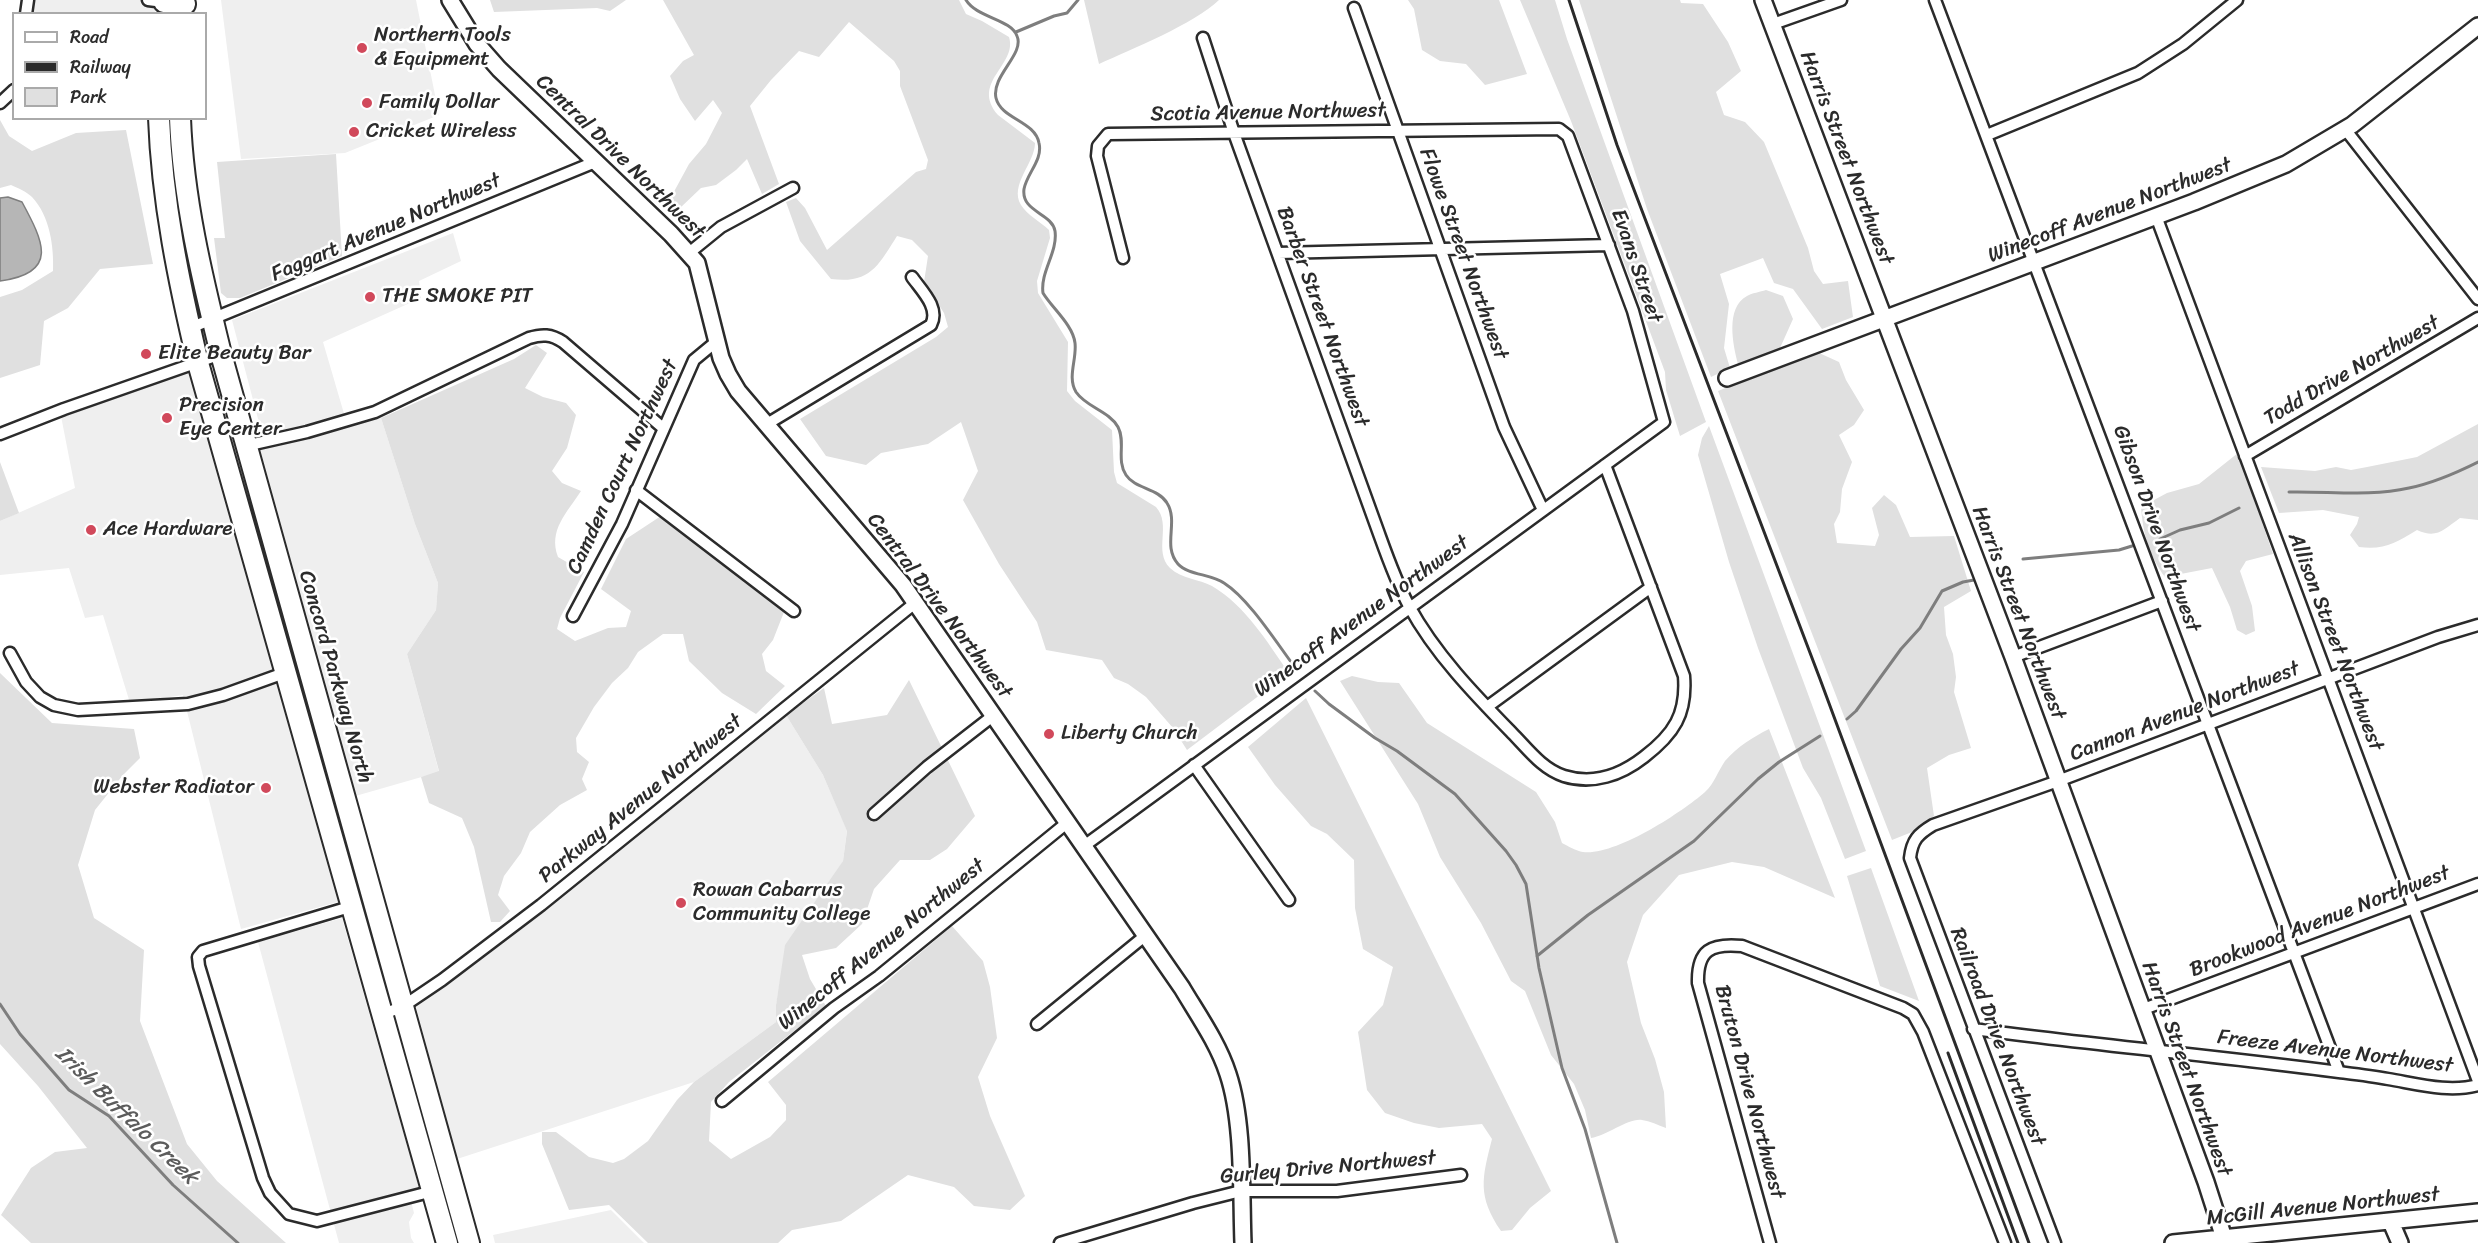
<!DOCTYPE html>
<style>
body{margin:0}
#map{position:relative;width:2478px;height:1243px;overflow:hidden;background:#fff;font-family:Sriracha,sans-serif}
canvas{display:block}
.legend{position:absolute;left:12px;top:12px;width:195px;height:108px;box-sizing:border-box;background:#fff;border:2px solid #aaa;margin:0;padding:8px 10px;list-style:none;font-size:18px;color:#2b2b2b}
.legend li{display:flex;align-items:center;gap:12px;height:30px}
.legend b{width:30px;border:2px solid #aaa}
</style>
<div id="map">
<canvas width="2478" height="1243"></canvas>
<ul class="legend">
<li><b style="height:8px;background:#fff"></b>Road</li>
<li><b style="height:8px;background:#2b2b2b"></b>Railway</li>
<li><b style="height:16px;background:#e0e0e0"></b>Park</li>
</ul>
</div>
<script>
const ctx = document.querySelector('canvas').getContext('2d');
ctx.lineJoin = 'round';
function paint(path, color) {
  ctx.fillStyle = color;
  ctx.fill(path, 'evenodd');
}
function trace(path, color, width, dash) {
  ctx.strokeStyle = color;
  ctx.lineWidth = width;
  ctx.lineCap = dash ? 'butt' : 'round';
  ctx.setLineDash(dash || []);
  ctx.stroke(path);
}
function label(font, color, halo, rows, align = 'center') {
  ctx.font = font + ' Sriracha,sans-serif';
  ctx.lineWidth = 5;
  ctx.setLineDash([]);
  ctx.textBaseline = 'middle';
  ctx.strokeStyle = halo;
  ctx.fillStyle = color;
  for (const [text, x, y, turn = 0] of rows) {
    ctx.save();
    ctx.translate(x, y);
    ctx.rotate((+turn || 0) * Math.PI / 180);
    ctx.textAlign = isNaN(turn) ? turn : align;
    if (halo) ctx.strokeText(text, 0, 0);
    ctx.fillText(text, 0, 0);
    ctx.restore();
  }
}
paint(new Path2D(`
 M32 0H156L155 13 30 14Z
 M221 0H416L439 115 345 153 241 159Z
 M453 233 461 261 419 281 421 298 323 342 345 417 262 434 232 320Z
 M187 373 193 375 270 640 309 629 256 453 258 447 267 444 381 418 415 524 438 583 436 610 407 654 439 772 352 797 330 703 288 712 341 901 241 929 183 695 130 703 103 615 85 618 69 568 0 575V521L75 488 61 416Z
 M786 715 823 775 847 830 843 861 781 976 776 1005V1022L694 1082 457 1159 416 1007Z
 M342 918 422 1198 411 1201 414 1213 409 1222 411 1238 414 1243H339L258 942Z
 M611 1210 644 1243H495L493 1235Z`), '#efefef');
paint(new Path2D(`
 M490 0H626L610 11 597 8 494 12Z
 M663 0H959L966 14 982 21 1009 37C1018 65 970 82 998 115L1035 143C1035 163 1009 185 1021 205 1027 215 1041 222 1049 230L1050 238 1037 281 1038 293 1068 342 1067 391 1075 401 1112 430 1114 472 1117 483 1156 507C1172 525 1153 551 1170 568 1182 579 1199 579 1212 586 1246 606 1267 642 1289 673L1187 750 1173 728 1146 697 1128 684 1114 678 1102 660 1046 650 1037 622 999 564 963 500 978 471 961 422 928 444 881 453 866 465 826 456 800 419 936 337 948 327 944 313 924 282 928 256 912 240 897 236C878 266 870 284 831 279L800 241 786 202 796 198 805 208 827 250 916 172 926 169 928 160 900 86V71L894 61 849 22 819 57 799 51 771 80 750 106 779 184 762 194 747 159 736 170 716 185 701 188 679 209 670 199 689 164 706 144 722 113 713 100 695 121 680 99 670 76 683 61 694 55Z
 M1084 0H1219C1194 24 1132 49 1099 64Z
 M1408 0H1499L1527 74 1485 85 1466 64 1440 61 1422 50 1414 9Z
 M1520 0H1555L1567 39 1706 422 1680 436 1666 390 1665 372 1571 121Z
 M1579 0H1680L1681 3 1703 4 1728 42 1741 71 1716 92 1724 115 1745 122 1764 142 1808 248 1814 271 1823 284 1848 281 1853 317 1822 329 1793 289 1774 283 1763 258 1720 274 1729 304 1724 348 1730 368 1711 377 1647 209Z
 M0 120 9 136 32 151 76 133 126 130 153 264 100 269 68 308 44 321 40 365 0 378V297L22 290 53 271C54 247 50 216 32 197 27 192 18 188 11 185L0 188Z
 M336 154 342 256 240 298H227L221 293 214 238H225L217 162Z
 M1766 290 1783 296 1793 319 1780 348 1738 364C1733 345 1725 308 1747 296 1752 293 1760 292 1766 290Z
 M536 345 547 353 525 388 543 397 566 403 576 415 567 448 552 471 562 483 581 491C567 513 548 530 558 557L584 572 560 618 557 629 575 641 608 628 626 627 631 611 601 589 626 539 661 516 784 612 773 640 762 654 766 671 785 686 756 714 722 693 689 661 683 634H663L638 652 628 668 612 683 594 707 576 738 577 752 589 762 582 779 587 790 560 805 530 832 521 853 504 876 498 895 510 911 500 922H491L474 847 462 818 429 803 421 777 439 771 407 654 436 610 438 583 415 524 381 418 514 359Z
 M1817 352 1839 362 1846 380 1864 410 1854 425 1839 435 1852 462 1842 489 1840 512 1834 524 1837 543 1875 546 1879 535 1872 508 1884 495 1896 505 1910 537 1954 536 1971 591 1944 607 1946 635 1953 654 1956 677 1954 692 1971 748 1949 755 1927 768 1934 816 1912 832 1892 840 1718 391Z
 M2478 424V520L2460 518C2443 530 2437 539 2417 530 2395 543 2385 550 2359 547L2350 535 2357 524 2359 517 2323 510 2279 513 2261 467 2315 471 2336 467 2351 470 2367 467 2417 457Z
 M1709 426 1866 851 1845 859 1821 798 1803 768 1758 648 1729 562 1698 455 1702 438Z
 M2238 453 2273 554 2246 561 2240 571 2252 606 2255 631 2246 635 2237 630 2230 607 2212 568 2165 577C2149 555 2143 534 2141 507L2167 493 2199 484Z
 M0 462 19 513 0 521Z
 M0 673 52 723 134 729 140 758 123 775 95 810 78 865 94 918 144 950 140 1021 187 1144 217 1181 286 1243H31L1 1215 31 1168 55 1152 87 1148 38 1086 0 1044Z
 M1352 676 1378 682 1399 683 1427 723 1536 792 1555 822 1562 843C1568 846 1576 851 1583 852 1615 856 1681 813 1705 792 1714 784 1718 771 1725 761 1737 747 1753 737 1769 729L1835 898 1764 867 1732 862 1679 875 1643 915 1627 962 1641 1023 1655 1059 1664 1092 1666 1128C1658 1125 1650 1121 1642 1120 1628 1118 1607 1136 1591 1138L1585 1110 1574 1084 1551 1055 1525 991 1511 981 1481 923 1440 857 1418 804 1340 681Z
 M909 680 975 816 947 849 930 860H900L874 889 862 924 836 948 802 955 810 979 826 1006 729 1082 711 1102 709 1141 731 1159 770 1137 786 1120V1105L768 1082 952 926 983 961 990 987 997 1038 978 1077 990 1116 1025 1196 1010 1210 974 1206 954 1187 908 1175 841 1221 792 1230 778 1243H648L609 1205 569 1210 542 1144V1132H556L589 1157 613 1163 624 1159 648 1141 677 1100 694 1082 776 1022V1005L785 945 843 861 847 831 823 775 786 715 824 688 832 724 887 715Z
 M1306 698 1551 1191 1530 1208 1512 1230 1501 1231C1477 1196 1482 1178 1492 1139L1482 1124 1439 1128 1414 1123 1385 1113 1367 1090 1358 1032 1383 1005 1393 967 1363 949 1355 908 1354 860 1327 834 1311 826 1275 785 1248 747Z
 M1871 868 1919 1001 1880 986 1847 876Z`), '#e0e0e0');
const water = new Path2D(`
 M8 197 22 202C43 241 60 273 0 281V198Z`);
paint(water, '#b6b6b6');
trace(water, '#7e7e7e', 1.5);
trace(new Path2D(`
 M966 0C977 18 1011 19 1017 36 1025 54 991 76 996 98 1001 119 1035 121 1039 143 1043 160 1027 173 1024 189 1021 212 1052 213 1055 231 1058 252 1040 272 1043 293 1052 308 1073 325 1075 343 1077 359 1067 377 1076 392 1086 407 1109 411 1118 427 1126 442 1116 460 1126 475 1135 489 1158 488 1167 503 1179 522 1162 546 1178 564 1188 575 1211 574 1224 583 1249 599 1276 642 1294 666
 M1016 32 1054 16 1067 13 1078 0
 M2289 492C2329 491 2370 497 2409 488 2433 483 2456 473 2478 462
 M2160 539 2180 530 2209 523 2239 508
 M2023 559 2119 550 2132 546
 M1315 691 1329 704 1375 738 1397 751 1455 794 1506 851 1516 865 1526 884 1539 968 1562 1068 1585 1129 1617 1243
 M1847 719 1856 711 1901 649 1920 628 1942 591 1963 582 1974 580
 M1537 956 1588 915 1694 841 1758 779 1779 762 1820 736
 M0 1004 20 1034 69 1090 109 1116 173 1185 238 1243`), '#7e7e7e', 3);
const street = new Path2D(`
 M148 0 164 2
 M1935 0 2339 1072
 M1354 8 1504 427 1543 510
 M26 14 28 0
 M1773 24 1841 0
 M1203 38 1234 133 1378 531C1387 556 1396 582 1409 606 1435 654 1475 695 1512 733 1527 748 1542 769 1564 776 1593 785 1621 775 1644 757 1674 734 1687 714 1684 676L1605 465
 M0 103 14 90
 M2345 129 2478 299
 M1987 135 2138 73 2183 44 2237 0
 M2156 216 2478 1081
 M689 253 721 227 793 188
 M1278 253 1609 245
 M190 328 595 162
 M767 424 931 325C940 308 922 291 912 277
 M0 434 64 409 221 354
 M245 446 307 432 375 412 529 338C542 334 551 334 563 342L663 428
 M2245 456 2478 318
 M636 490 794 611
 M573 616 622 524 694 360 717 341
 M10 653 26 682 40 697 54 705 78 710 188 704 223 695 287 672
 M2013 657 2162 601
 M1487 707 1651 587
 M1194 765 1289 900
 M874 814 927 767 994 715
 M1084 846 1664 422 1633 311 1568 136 1559 129 1108 134 1098 146 1097 156 1123 258
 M353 906 203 951 198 957 199 966 263 1178 270 1193 289 1214 317 1221 433 1191
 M2141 1010 2478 884
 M383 1014 402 1007 442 980 541 905 915 603
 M1037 1024 1146 935
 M1973 1029C2095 1045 2217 1056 2339 1072 2355 1074 2372 1076 2388 1079 2418 1084 2449 1093 2478 1085
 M722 1101 834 1008 879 976 1068 822
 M1060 1243 1193 1203 1241 1191H1337L1461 1175
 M1770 1243 1698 983C1697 950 1711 943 1742 946L1903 1008 1913 1014 1923 1032 2005 1243
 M2055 1243 1910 858C1912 840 1918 834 1933 825L2058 781 2438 637 2478 625`);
const secondary = new Path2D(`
 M450 0 477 44 499 69 671 234 697 263 721 358 728 374 738 391 903 585 1182 988C1198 1015 1218 1043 1228 1074 1244 1122 1241 1191 1243 1243
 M1763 0 2013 657 2206 1182 2224 1238
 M1727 378 2194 202 2286 164 2352 125 2478 26
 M2391 1222 2400 1243
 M2173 1243 2478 1212`);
const highway = new Path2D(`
 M164 2 185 4
 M159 118C162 201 179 283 198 363L447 1243
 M180 118C183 199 202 277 221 354L469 1243`);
trace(street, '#2b2b2b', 15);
trace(secondary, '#2b2b2b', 20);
trace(highway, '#2b2b2b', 24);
trace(street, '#fff', 10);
trace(secondary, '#fff', 15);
trace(highway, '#fff', 20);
trace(new Path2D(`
 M1569 0 1617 145 1820 679 2029 1243
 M1948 1053 2018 1243`), '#2b2b2b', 3);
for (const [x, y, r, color] of [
 [362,48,6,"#d1495b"],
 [367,103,6,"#d1495b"],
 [354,132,6,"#d1495b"],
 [370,297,6,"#d1495b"],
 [146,354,6,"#d1495b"],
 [167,418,6,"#d1495b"],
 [91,530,6,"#d1495b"],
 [1049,734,6,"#d1495b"],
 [266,788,6,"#d1495b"],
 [681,903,6,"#d1495b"]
]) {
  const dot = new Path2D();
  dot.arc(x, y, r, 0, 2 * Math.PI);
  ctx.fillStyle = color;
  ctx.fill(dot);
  trace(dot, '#fff', 2);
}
label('21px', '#2b2b2b', '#fff', [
 ["Northern Tools",374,36],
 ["& Equipment",374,60],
 ["Family Dollar",379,103],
 ["Cricket Wireless",366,132],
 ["THE SMOKE PIT",382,297],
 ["Elite Beauty Bar",158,354],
 ["Precision",179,406],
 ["Eye Center",179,430],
 ["Ace Hardware",103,530],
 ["Liberty Church",1061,734],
 ["Webster Radiator",254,788,"right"],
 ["Rowan Cabarrus",693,891],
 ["Community College",693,915]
], 'left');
label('21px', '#2b2b2b', '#fff', [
 ["Scotia Avenue Northwest",1268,113,-1],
 ["Central Drive Northwest",620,157,44],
 ["Harris Street Northwest",1846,158,69],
 ["Winecoff Avenue Northwest",2110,211,-21],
 ["Faggart Avenue Northwest",386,228,-23],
 ["Flowe Street Northwest",1463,254,70],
 ["Evans Street",1636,266,71],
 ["Barber Street Northwest",1322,317,70],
 ["Todd Drive Northwest",2352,371,-30],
 ["Camden Court Northwest",623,467,-65],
 ["Gibson Drive Northwest",2156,529,70],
 ["Central Drive Northwest",939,606,53],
 ["Harris Street Northwest",2018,613,69],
 ["Winecoff Avenue Northwest",1362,617,-36],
 ["Allison Street Northwest",2335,642,69],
 ["Concord Parkway North",335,677,74],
 ["Cannon Avenue Northwest",2185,712,-21],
 ["Parkway Avenue Northwest",641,799,-39],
 ["Brookwood Avenue Northwest",2320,922,-21],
 ["Winecoff Avenue Northwest",882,945,-39],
 ["Railroad Drive Northwest",1997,1037,69],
 ["Freeze Avenue Northwest",2335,1052,7],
 ["Harris Street Northwest",2186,1069,70],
 ["Bruton Drive Northwest",1749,1092,75],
 ["Gurley Drive Northwest",1328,1168,-5],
 ["McGill Avenue Northwest",2323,1207,-6]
]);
label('italic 22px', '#5c5c5c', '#fff', [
 ["Irish Buffalo Creek",126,1116,44]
]);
</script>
